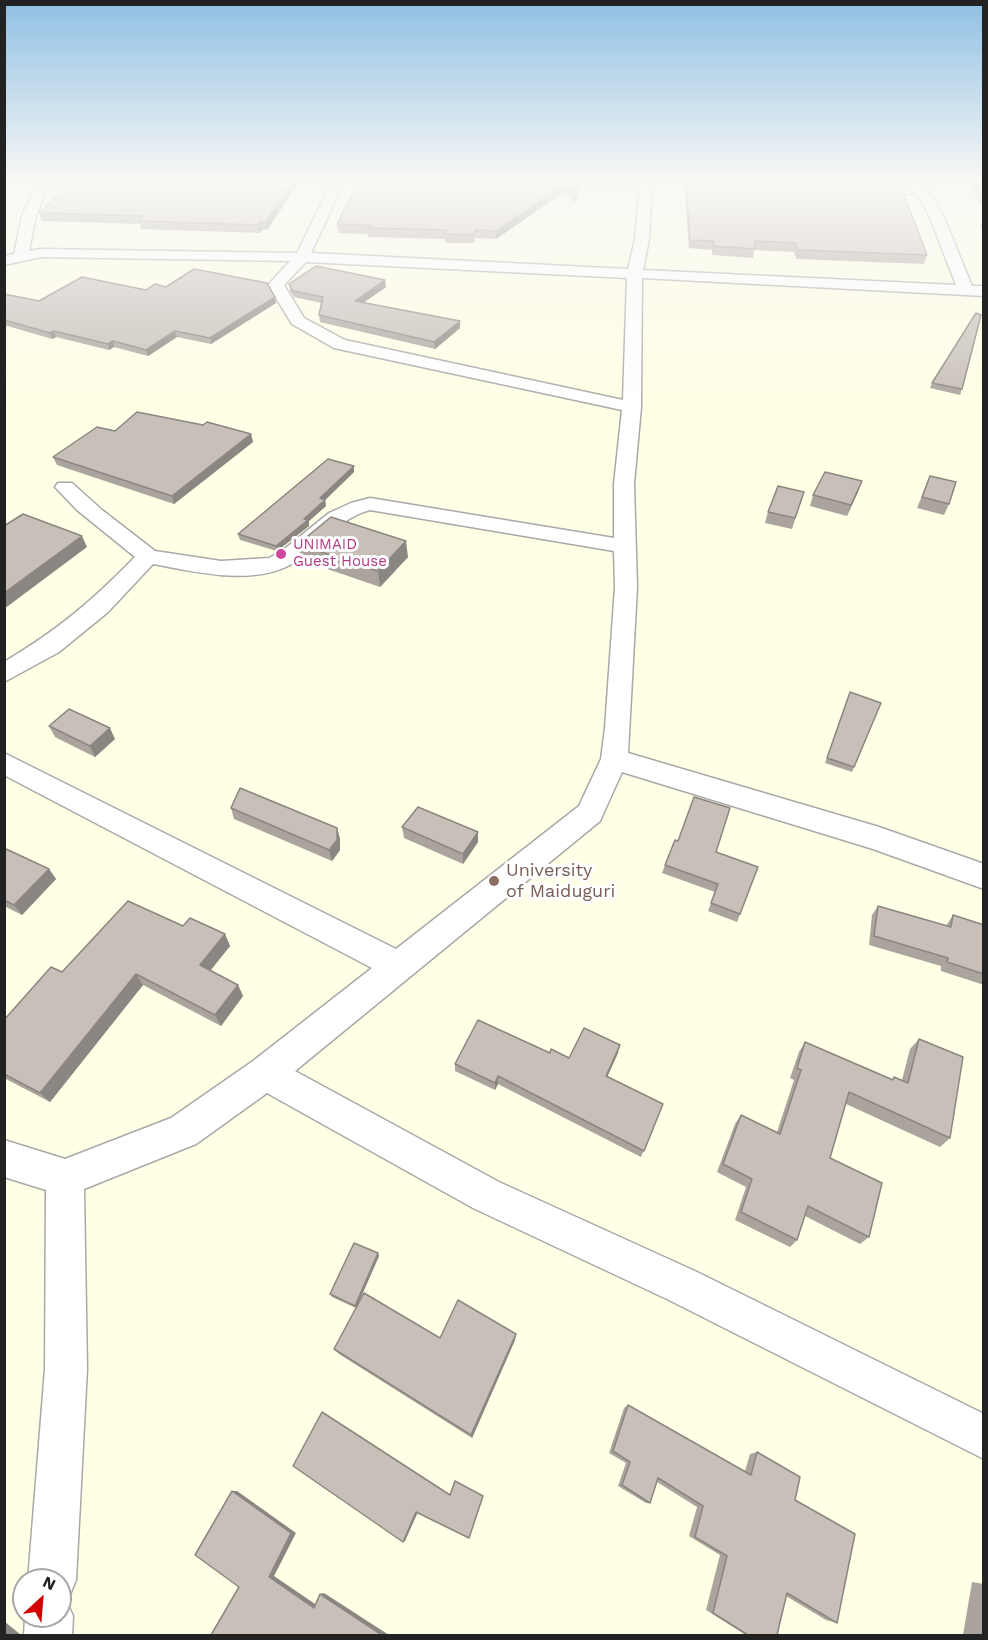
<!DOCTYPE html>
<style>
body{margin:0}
#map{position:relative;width:988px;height:1640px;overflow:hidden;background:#f2efe9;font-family:"Work Sans",sans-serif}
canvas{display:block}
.frame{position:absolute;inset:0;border:6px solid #222;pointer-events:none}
.north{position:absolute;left:12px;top:1568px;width:60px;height:60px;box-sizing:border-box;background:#fff;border:2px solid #a7a7a7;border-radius:50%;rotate:26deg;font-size:16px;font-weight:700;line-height:24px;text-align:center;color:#222}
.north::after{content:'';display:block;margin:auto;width:21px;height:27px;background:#d40000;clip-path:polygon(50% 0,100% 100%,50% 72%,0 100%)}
</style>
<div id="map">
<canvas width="988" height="1640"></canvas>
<div class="frame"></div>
<div class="north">N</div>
</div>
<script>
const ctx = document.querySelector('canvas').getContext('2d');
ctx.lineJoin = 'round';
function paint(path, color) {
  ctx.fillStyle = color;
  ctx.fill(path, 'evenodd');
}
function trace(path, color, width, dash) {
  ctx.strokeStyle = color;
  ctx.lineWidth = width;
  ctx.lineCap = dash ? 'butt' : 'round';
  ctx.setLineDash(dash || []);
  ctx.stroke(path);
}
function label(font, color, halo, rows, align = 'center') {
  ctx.font = font + ' "Work Sans",sans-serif';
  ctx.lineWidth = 6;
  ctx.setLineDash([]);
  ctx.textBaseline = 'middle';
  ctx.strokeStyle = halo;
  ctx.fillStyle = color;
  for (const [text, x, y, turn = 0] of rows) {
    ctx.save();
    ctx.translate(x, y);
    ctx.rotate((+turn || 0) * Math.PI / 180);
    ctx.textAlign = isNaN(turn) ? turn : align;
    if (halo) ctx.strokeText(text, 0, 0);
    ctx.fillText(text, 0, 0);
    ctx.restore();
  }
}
paint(new Path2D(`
 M5 182H983V1635L5 1636ZM24 1580H60V1616H24Z`), '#ffffe5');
const street = new Path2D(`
 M38 182H50L36 216 29 251 41 249 297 253 332 182H344L311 253 628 269 635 239 639 190 586 186 580 182H652L649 239 643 270 956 285 929 215 917 194 863 192 857 188 863 184 913 186 911 182H923L943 215 972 286H984V296L642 278 641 407 634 484 637 587 628 753 879 827 984 864V889L873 849 622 772 600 821 295 1071 499 1182 697 1272 984 1414V1459L669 1300 473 1208 267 1093 196 1144 84 1189 87 1369 76 1580 69 1597 65 1598 73 1616 72 1636H24L25 1616H60V1580H28L45 1369 46 1190 4 1177V1140L65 1159 171 1118 253 1061 372 968 4 775V753L396 949 579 806 601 759 605 728 615 587 614 551 370 510C340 518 323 543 298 560 258 588 197 572 153 564L108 612 59 652 4 682V662C58 630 92 601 135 557L77 510 55 487 58 483H72L102 510 155 551 221 561 269 558 282 551 329 513 351 503 370 498 614 538V484L622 410 334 348 292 324 268 285 290 261 41 257 4 265V256L14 254 22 216ZM306 262 627 278 623 400 345 340 304 318 284 285Z`);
trace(street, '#a9a9a9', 3);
paint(street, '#fff');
paint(new Path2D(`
 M73 182H299L267 230H262L260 233 141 229 140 224 42 221 39 213Z
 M358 182H580L575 203 565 191 496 239 475 238 474 243H446L445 239 368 237V234L338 233 337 224Z
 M684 182H781L927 255 924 264 796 259 794 252 754 250 753 258 712 255V250L689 248Z
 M833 182H894L893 183Z
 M966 182H984V209Z
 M983 219H984V233L980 227Z
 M289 284 386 287 363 303 460 328 435 349 320 322 319 315 321 303 294 297 290 291Z
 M166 287 276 303 211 344 177 337 148 356 114 347 109 350 56 337 52 339 4 325V294L39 301 146 290Z
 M932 383 962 389 960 395 930 388Z
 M203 425 251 434 253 442 174 504 57 465 53 457 115 431Z
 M354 472 325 500 326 506 309 521V526L277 551 240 540 238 534Z
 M930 476 949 504 944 515 917 508Z
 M862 481 847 516 810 506 813 495Z
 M804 492 792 529 765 523 768 512Z
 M298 544 408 557 380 587 301 560Z
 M848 698 854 767 852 772 825 763Z
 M49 726 115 739 95 757 55 737Z
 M231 808 337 828 340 839V850L332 861 234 819Z
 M402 827 478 832V842L463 864 404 838Z
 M4 848 49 869 56 879 22 915 4 906Z
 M716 852 758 867 737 922 708 911 715 892 662 873 665 865Z
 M878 906 946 926 953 915 984 925V985L941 971V966L869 945 872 915Z
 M183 926 225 934 230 946 210 971 238 985 243 996 221 1026 143 985 50 1102 4 1078V1020L62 972Z
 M919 1039 950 1138 940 1147 846 1104 830 1158 869 1237 860 1244 805 1216 797 1240 790 1247 735 1220 746 1187 717 1172 735 1124 741 1115 777 1132 794 1080 790 1078 799 1052 805 1042 892 1079 894 1077 902 1080 910 1049Z
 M618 1053 607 1077 663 1104 641 1157 498 1084 495 1090 455 1071V1064L569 1058Z
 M378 1253 379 1256 359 1302 440 1338 515 1340 472 1438 339 1354 334 1349 356 1308 332 1297 330 1294Z
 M628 1405 745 1471 750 1454 757 1452 795 1500 837 1623 826 1620 786 1596 777 1635H746L706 1610 720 1555 689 1536 697 1507 657 1482 650 1503H646L618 1486 626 1463 609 1453 624 1408Z
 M972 1582 984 1584V1635H963Z`), '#aba49e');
paint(new Path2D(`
 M293 182H299L267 230 266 222Z
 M579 182H580V184L575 203V194Z
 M566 183 565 191 496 239V231Z
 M260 222 262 230 260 233 258 225Z
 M385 280 386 287 356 308 355 301Z
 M275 297 276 303 211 344 210 338Z
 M460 321V328L435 349 434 342Z
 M54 331 56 337 52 339 50 333Z
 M175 331 177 337 148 356 146 350Z
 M113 341 114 347 109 350 108 344Z
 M251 434 253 442 174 504 172 496Z
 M354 466V472L321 504 320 498Z
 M862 481 858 492 847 516 851 505Z
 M325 500 326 506 309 521V526L277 551 276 546Z
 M82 536 87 547 4 609V593Z
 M406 541 408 557 380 587 378 571Z
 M110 728 115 739 95 757 90 746Z
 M337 828 340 839V850L332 861 329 850Z
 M478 832V842L463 864V854Z
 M49 869 56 879 22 915 14 905Z
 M225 934 230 946 206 976 200 965Z
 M136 974 143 985 50 1102 40 1093Z
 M238 985 243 996 221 1026 215 1015Z
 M620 1045 618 1053 604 1084 606 1076Z
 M498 1076V1084L495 1090V1083Z
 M378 1253 379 1256 356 1308 355 1306Z
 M516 1334 515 1340 472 1438 471 1435Z
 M232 1491H237L296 1533 274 1576 318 1606 314 1608 269 1577Z
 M416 1512H418L405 1541 403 1542Z
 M324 1593 389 1635H382L320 1594Z
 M4 1621 21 1635H6L4 1634Z`), '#8b8681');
const building = new Path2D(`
 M73 182H293L266 222H260L258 225 139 221 142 216 39 213Z
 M358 182H579L575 194 566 183 496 231 475 230 474 235 445 234 446 230 367 228 371 225 337 224Z
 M686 182H781L901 187 927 255 798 250 796 243 755 241 754 249 714 246V241L690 240Z
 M974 182H984V197Z
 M316 266 385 280 355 301 460 321 434 342 319 315 323 297 293 291 289 284Z
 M194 269 267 283 275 297 210 338 175 331 146 350 113 341 108 344 54 331 50 333 4 320V294L39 301 82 277 146 290 155 284 166 287Z
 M976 313 981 315 962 389 932 383Z
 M137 412 203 425 207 422 251 434 172 496 53 457 97 427 115 431Z
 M328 459 354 466 320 498 325 500 304 519 308 520 276 546 238 534Z
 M825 472 862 481 851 505 813 495Z
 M930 476 956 482 949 504 922 497Z
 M778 486 804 492 795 518 768 512Z
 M23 514 82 536 4 593V526Z
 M331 517 406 541 378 571 298 544Z
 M850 692 881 703 854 767 827 758Z
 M69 709 110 728 90 746 49 726Z
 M240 788 337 828V840L329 850 231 808Z
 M694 797 730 808 716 852 758 867 740 914 711 903 718 884 665 865 675 840 678 841Z
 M418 807 478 832 463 854 402 827Z
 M4 848 49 869 14 905 4 900Z
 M128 901 183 926 190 918 225 934 200 965 238 985 215 1015 136 974 40 1093 4 1074V1020L51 967 62 972Z
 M878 906 951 927 953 915 984 925V974L947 962 948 958 874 936Z
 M478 1020 550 1053 551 1049 569 1058 584 1028 620 1045 606 1076 663 1104 644 1151 498 1076 495 1083 455 1064Z
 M919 1039 963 1057 950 1138 849 1092 830 1158 882 1183 869 1237 808 1206 797 1240 741 1212 752 1179 723 1164 741 1115 780 1134 801 1070 797 1068 805 1042 893 1080 894 1077 908 1083Z
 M354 1243 378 1253 355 1306 330 1294Z
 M364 1293 440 1338 458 1300 516 1334 471 1435 334 1349Z
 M628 1405 751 1475 757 1452 800 1477 795 1500 855 1534 837 1623 787 1593 777 1635H748L713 1613 727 1556 695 1537 703 1506 658 1478 650 1503 622 1485 630 1462 613 1451Z
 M322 1412 450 1495 455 1481 483 1496 469 1538 416 1512 403 1542 293 1466Z
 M232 1491 291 1533 269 1577 314 1608 320 1594 382 1635H211L239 1587 195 1555Z`);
paint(building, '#c7bfb8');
trace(building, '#8b8681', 1.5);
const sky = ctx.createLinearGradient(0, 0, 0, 412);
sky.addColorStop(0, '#8fc0e4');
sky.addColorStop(0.44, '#f9f8f5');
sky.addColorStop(1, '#f9f8f500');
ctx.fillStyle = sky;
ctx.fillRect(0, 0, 988, 412);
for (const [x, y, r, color] of [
 [281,554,6,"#d1479c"],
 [494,881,6,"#8d6e63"]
]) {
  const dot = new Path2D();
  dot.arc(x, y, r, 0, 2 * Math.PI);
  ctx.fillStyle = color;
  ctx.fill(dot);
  trace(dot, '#fff', 2);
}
label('15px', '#b23c85', '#fff', [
 ["UNIMAID",293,545],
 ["Guest House",293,562]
], 'left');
label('18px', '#785e54', '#fff', [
 ["University",506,871],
 ["of Maiduguri",506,892]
], 'left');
</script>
